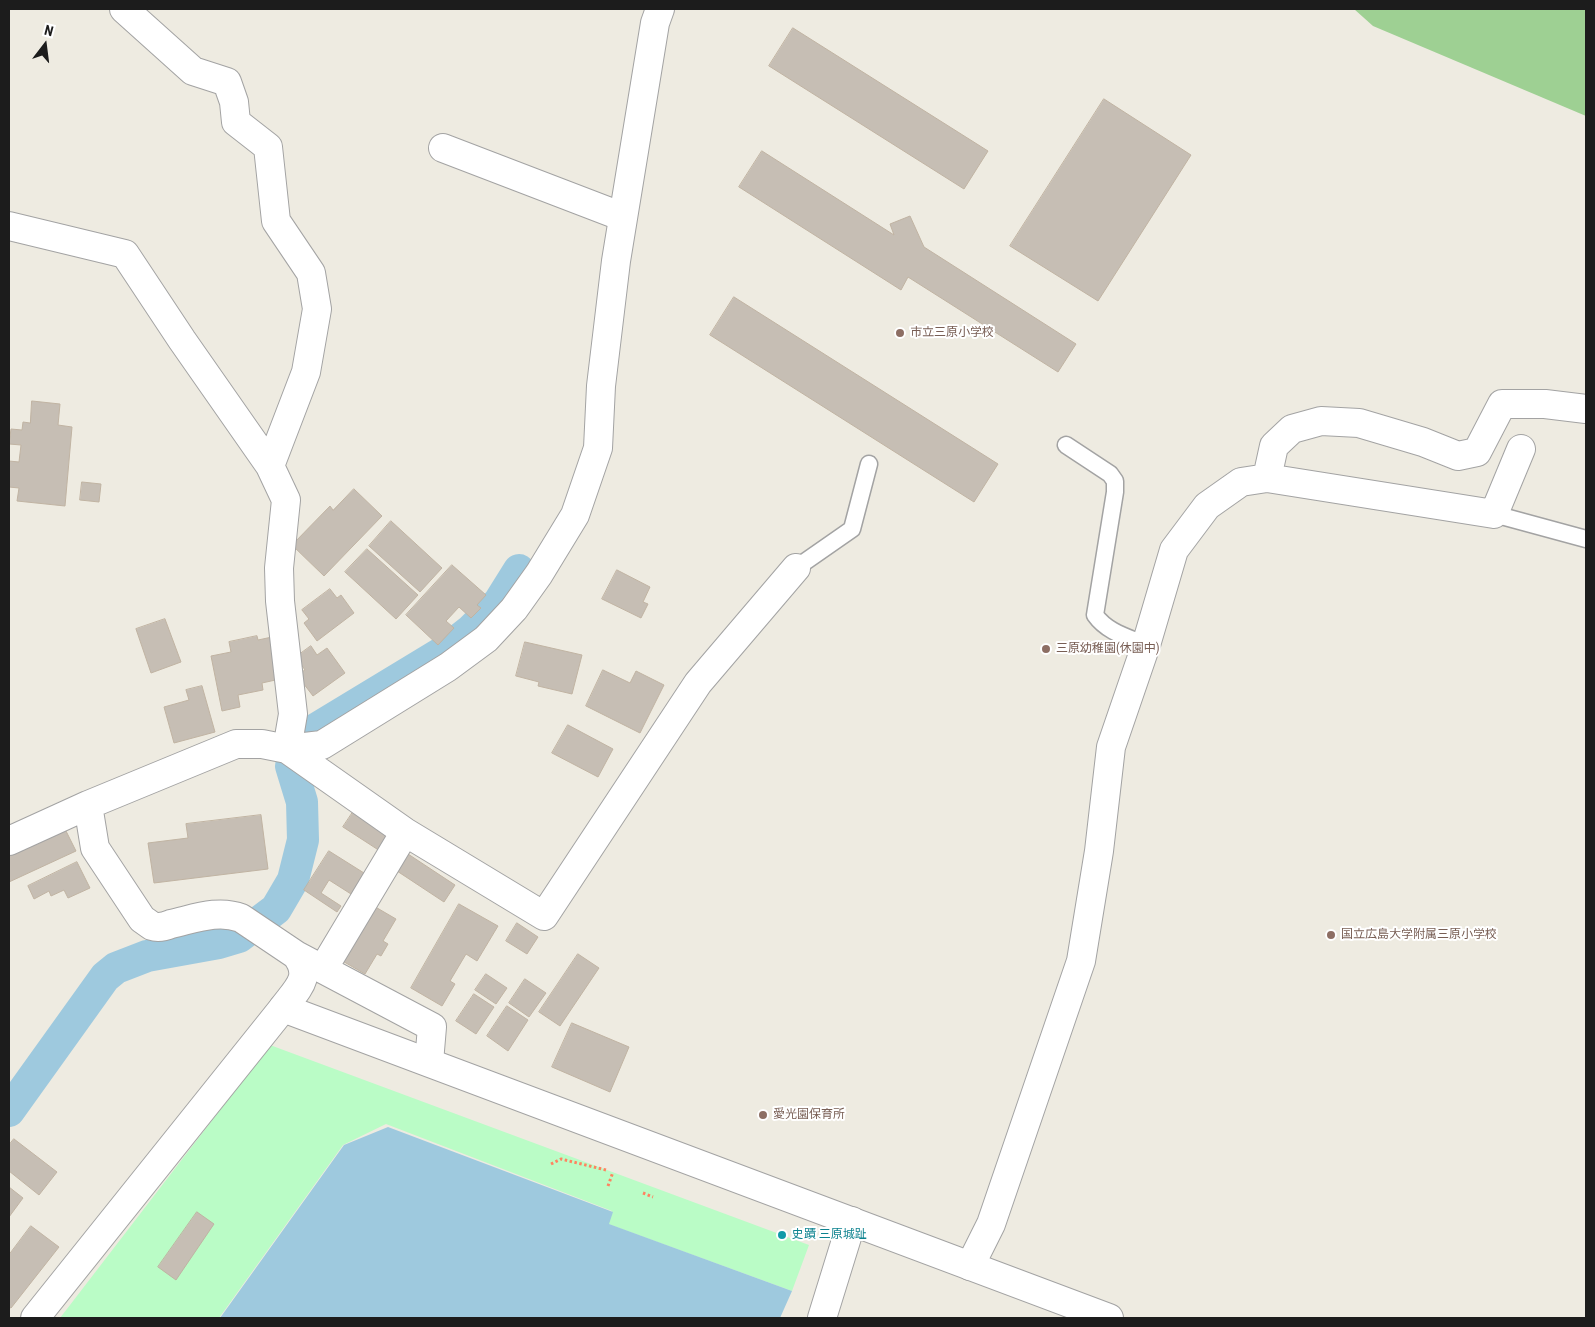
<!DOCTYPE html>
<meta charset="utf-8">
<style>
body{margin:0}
#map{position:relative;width:1595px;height:1327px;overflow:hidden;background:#eeebe1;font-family:"Roboto Condensed",sans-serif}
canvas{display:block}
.frame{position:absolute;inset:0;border:10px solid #1c1c1c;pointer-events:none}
.north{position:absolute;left:20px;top:20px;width:50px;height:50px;-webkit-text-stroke:4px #fff;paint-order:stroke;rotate:15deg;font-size:14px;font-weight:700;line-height:20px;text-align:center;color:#1c1c1c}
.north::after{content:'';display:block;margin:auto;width:18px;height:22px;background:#1c1c1c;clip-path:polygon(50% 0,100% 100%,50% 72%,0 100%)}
</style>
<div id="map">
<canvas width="1595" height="1327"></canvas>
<div class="frame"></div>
<div class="north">N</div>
</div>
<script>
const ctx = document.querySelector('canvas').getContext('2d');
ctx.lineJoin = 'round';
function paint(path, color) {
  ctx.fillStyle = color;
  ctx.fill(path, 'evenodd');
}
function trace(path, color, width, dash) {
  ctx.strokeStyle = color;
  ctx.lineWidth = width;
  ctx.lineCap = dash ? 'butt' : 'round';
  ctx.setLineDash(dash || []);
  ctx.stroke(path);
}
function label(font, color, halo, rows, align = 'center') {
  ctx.font = font + ' "Roboto Condensed","Noto Sans JP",sans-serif';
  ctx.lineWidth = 4;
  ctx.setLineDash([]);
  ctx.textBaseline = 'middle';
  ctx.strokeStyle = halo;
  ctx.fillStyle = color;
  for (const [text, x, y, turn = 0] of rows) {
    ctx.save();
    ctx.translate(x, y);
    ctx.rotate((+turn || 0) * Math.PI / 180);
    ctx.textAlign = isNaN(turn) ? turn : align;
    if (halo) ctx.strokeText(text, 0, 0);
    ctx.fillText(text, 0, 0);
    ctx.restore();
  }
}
paint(new Path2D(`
 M1354 9H1586V116L1373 26Z`), '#9ed093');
paint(new Path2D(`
 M270 1045 809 1245 792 1291 608 1224 612 1211 386 1124 343 1145 219 1318H60Z`), '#bafcc6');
paint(new Path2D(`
 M388 1127 613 1212 609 1224 792 1291 780 1318H220L344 1145Z`), '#9ec9de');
trace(new Path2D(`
 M9 1111 105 977 116 968 147 956 219 943 239 937 276 909 293 880 303 840 302 802 291 766 306 735 443 652 471 630 499 602 519 570`), '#9ec9de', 32);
const building = new Path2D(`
 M793 28 988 151 964 189 769 66Z
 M1104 99 1191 155 1098 301 1010 246Z
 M762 151 894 235 890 224 910 216 924 247 1076 344 1058 372 908 277 901 290 739 187Z
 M734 297 998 464 974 502 710 335Z
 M32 401 60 404 58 425 72 427 65 506 17 501 19 488 9 487V461L19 462 21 445 9 444 11 429 22 430 23 422 30 423Z
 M82 482 101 484 99 502 80 500Z
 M354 489 382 516 324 576 292 545 330 506 333 510Z
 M391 521 442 568 420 592 369 546Z
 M367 549 418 595 396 619 345 572Z
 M452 565 486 595 477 605 481 608 471 618 459 607 446 621 454 628 438 645 406 615Z
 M617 570 650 587 643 602 648 604 641 618 602 599Z
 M330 589 337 598 341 595 354 613 317 641 304 623 309 619 302 610Z
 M165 619 181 662 151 673 136 629Z
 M257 636 258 640 272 637 280 679 262 683 263 690 238 695 240 707 222 711 211 656 231 652 229 642Z
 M525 642 582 655 572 694 538 686 539 682 516 676Z
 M311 646 317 655 327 648 345 673 313 696 297 675 305 670 296 657Z
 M603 670 630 683 636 671 664 685 640 733 586 706Z
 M202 686 215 732 174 743 164 707 189 700 186 690Z
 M568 725 613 749 598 777 552 753Z
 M353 812 390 836 380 851 343 827Z
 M261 815 268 869 154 883 148 843 188 838 186 824Z
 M64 827 76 851 9 882V853Z
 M329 851 364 873 351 894 329 880 321 893 341 906 337 912 304 890Z
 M408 854 455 885 444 902 397 871Z
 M77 862 90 888 68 898 64 890 51 896 49 891 34 899 28 886Z
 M459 904 498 926 477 961 466 954 450 981 455 984 442 1006 411 988Z
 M372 905 396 919 383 941 388 944 381 956 377 954 365 974 339 959Z
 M517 923 538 937 527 954 506 941Z
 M578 954 599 968 560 1026 539 1012Z
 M486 974 507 988 496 1004 475 990Z
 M525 979 546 993 529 1017 509 1003Z
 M474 994 494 1007 476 1034 456 1021Z
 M507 1006 528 1020 508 1051 487 1036Z
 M572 1023 629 1047 610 1092 552 1067Z
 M14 1139 57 1172 39 1195 9 1171V1145Z
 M9 1187 23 1198 9 1217Z
 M197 1212 214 1224 176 1280 158 1267Z
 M31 1226 59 1247 11 1308 9 1307V1255Z`);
paint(building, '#c6beb4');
trace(building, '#c0b3a2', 1);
const service = new Path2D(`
 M1066 445 1110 474 1115 481V492L1095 615C1107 632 1127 637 1146 645
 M1494 514 1586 539
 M796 568 852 529 869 464`);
const minor = new Path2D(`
 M124 9 193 71 227 82 234 102 236 122 268 147 276 221 311 273 317 309 306 372 270 466
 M443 148 623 217
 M9 226 125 254 182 340 270 466 286 500 279 568 280 601 293 714 287 749
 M1267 478 1274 446 1292 429 1321 421 1359 423 1423 442 1458 456 1477 452 1502 404H1545L1586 409
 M287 749 322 745 448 667 486 639 514 609 539 574 575 515 598 448 601 386 616 261 655 23 660 9
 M88 805 95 848 142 919C145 921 149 924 152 926 158 928 166 926 171 924 194 919 218 909 241 918L296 955C313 977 297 989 283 1008
 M9 841 88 805 236 744H262L287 749 405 832 544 916 698 683 796 568
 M296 955 432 1027 429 1062
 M323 969 405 832
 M970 1266 991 1224 1081 961 1099 851 1111 747 1146 645 1174 550 1207 506 1241 482 1267 478 1494 514 1521 449
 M822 1318 852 1221`);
const tertiary = new Path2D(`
 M35 1318 283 1008 1109 1318`);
trace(service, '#a3a3a3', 19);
trace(minor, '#a3a3a3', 30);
trace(tertiary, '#a3a3a3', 30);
trace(new Path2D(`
 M551 1164 561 1159 606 1170
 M608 1186 613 1172
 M643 1193 653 1197`), '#ff8360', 3, [2.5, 2.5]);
trace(service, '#fff', 16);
trace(minor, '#fff', 28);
trace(tertiary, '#fff', 28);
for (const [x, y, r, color] of [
 [900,333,5,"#8d6e63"],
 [1046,649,5,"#8d6e63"],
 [1331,935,5,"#8d6e63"],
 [763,1115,5,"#8d6e63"],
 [782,1235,5,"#0f9aa8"]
]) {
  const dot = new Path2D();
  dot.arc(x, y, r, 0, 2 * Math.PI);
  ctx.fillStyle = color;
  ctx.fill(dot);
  trace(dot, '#fff', 2);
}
label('12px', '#785e54', '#fff', [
 ["市立三原小学校",910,333],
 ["三原幼稚園(休園中)",1056,649],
 ["国立広島大学附属三原小学校",1341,935],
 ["愛光園保育所",773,1115]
], 'left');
label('12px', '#0d838f', '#fff', [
 ["史蹟 三原城趾",792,1235]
], 'left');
</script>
